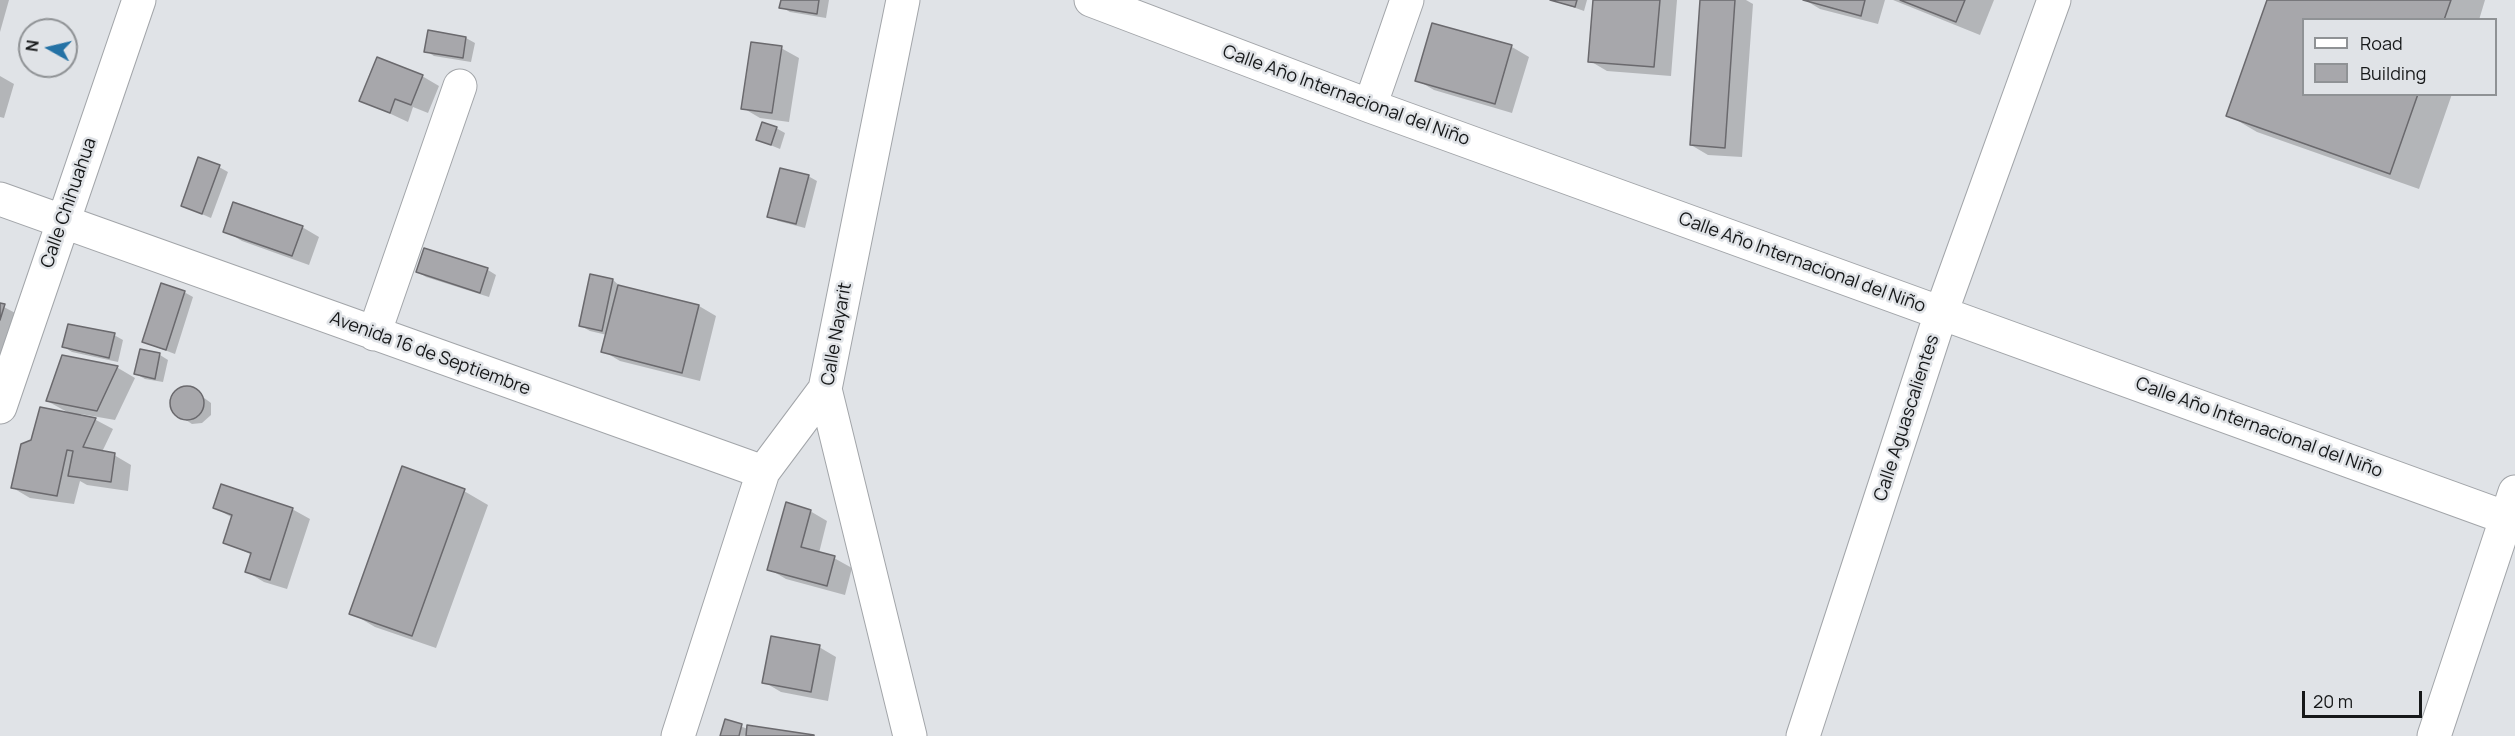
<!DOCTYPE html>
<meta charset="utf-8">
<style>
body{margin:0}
#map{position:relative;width:2515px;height:736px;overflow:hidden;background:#e0e3e7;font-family:Manrope,sans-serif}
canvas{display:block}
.legend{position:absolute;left:2302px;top:18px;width:195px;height:78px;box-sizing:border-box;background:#e0e3e7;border:2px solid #8f9295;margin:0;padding:8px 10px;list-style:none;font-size:18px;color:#161819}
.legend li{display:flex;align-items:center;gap:12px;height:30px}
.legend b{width:30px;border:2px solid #8f9295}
.north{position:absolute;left:18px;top:18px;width:60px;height:60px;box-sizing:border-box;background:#e0e3e7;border:2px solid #8f9295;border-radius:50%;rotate:278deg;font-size:16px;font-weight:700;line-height:24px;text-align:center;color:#161819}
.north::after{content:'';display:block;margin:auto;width:21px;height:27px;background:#2472a5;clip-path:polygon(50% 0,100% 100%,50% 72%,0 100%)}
.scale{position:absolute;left:2302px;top:691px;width:120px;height:27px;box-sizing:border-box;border:3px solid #161819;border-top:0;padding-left:8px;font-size:18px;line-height:21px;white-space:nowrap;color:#161819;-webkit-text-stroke:4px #e0e3e7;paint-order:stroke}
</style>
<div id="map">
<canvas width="2515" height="736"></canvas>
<ul class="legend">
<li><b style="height:8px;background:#fff"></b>Road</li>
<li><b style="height:16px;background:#a7a7ab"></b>Building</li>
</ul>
<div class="north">N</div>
<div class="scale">20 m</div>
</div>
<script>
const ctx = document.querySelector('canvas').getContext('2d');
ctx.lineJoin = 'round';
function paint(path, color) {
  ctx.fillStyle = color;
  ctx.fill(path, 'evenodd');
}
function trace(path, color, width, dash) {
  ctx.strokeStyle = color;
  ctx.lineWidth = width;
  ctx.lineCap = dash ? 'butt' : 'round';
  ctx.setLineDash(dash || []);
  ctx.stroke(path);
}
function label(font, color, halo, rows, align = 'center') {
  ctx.font = font + ' Manrope,sans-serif';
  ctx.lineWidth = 5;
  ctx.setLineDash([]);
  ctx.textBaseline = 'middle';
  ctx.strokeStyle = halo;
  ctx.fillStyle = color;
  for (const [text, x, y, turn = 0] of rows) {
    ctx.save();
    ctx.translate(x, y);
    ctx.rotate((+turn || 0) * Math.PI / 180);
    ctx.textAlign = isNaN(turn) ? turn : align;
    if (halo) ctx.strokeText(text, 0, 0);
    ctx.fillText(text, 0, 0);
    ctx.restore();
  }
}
paint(new Path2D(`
 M0 0H9L0 32Z
 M782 0H829L826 18 790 12 781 7Z
 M1553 0H1587L1584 11Z
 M1594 0H1677L1671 76 1607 71 1590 61Z
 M1702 0H1746L1753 4 1742 157 1708 155 1691 145Z
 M1805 0H1885L1878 24 1820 9Z
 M1893 0H1994L1980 35Z
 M2268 0H2485L2479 20H2304V94H2452L2419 189 2257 132 2228 115Z
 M1433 24 1512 47 1529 57 1512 113 1434 90 1417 80Z
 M429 32 466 38 475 43 471 62 434 56 426 51Z
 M781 48 799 58 789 122 760 118 743 108Z
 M0 76 14 84 4 118 0 117Z
 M422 76 439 86 428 113 413 107 408 122 361 100Z
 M776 128 785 133 780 149 758 140Z
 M219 167 228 172 211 218 183 206Z
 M808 176 817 181 805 228 778 221 769 216Z
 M302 227 319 237 309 265 242 241 225 231Z
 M425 250 488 270 496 275 489 297 426 277 418 272Z
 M613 280 621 287 699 306 716 316 700 381 620 361 603 351 607 335 590 331 581 326Z
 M184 292 193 297 175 354 143 342Z
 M0 305 21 316 9 358 0 355Z
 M114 335 123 340 118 362 72 352 64 347Z
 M160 355 168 360 163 382 145 379 136 374Z
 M63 357 118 368 135 378 115 420 81 414V417L96 420 113 429 102 452 114 455 131 465 128 491 87 485 80 481 74 504 30 498 13 488 32 441 71 414 47 401Z
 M192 389 211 403V415L202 423 192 424 174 412 171 401 179 390Z
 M403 468 464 491 488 505 436 648 375 627 351 613Z
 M215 508 292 509 310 519 287 589 264 582 247 572 252 555 225 542 233 518Z
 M810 511 827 521 819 553 834 558 852 568 845 595 786 579 769 569Z
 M819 647 836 657 828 701 781 692 764 682Z
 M726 721 748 729 814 736H722Z`), '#0003');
const building = new Path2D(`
 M781 0H819L817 14 779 8Z
 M1550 0H1577L1575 7Z
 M1593 0H1660L1654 67 1588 62Z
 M1700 0H1735L1725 148 1690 145Z
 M1803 0H1865L1861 16Z
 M1900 0H1965L1956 22Z
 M2267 0H2451L2444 20H2304V94H2418L2390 174 2226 116Z
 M1432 23 1512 45 1495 104 1415 81Z
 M428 30 466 37 463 58 424 52Z
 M751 42 782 46 772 113 741 109Z
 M377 57 423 75 411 105 395 99 390 113 359 101Z
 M762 122 777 127 771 145 756 140Z
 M198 157 220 165 202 214 181 206Z
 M780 168 809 175 796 224 767 217Z
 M233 202 303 226 292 256 223 232Z
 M424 248 488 268 480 293 416 272Z
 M590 274 613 279 602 331 579 326Z
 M161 283 185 291 166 350 142 342Z
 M618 285 699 305 682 373 601 352Z
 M0 303 5 304 0 320Z
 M68 324 115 333 109 358 62 347Z
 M140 349 160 353 155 379 134 374Z
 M62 355 118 366 97 411 46 401Z
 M170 403a17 17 0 1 1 34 0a17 17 0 1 1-34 0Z
 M40 407 96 418 83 447 115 453 111 482 68 476 73 451 67 450 57 496 11 488 21 444 31 440Z
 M402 466 465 489 412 636 349 614Z
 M221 484 293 508 270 580 245 572 251 553 223 543 232 515 213 508Z
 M786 502 811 510 801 547 835 556 827 586 767 570Z
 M771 636 820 645 811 692 762 683Z
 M725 719 742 724 739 736H720Z
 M747 725 814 735V736H746Z`);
paint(building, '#a7a7ab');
trace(building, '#6a696d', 1.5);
const street = new Path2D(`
 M903 0 825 389 910 736
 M1091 0 1370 106 2515 521
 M1370 106 1407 0
 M0 199 763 472
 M374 334 460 86
 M0 407 139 0
 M678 736 763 472 825 389
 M1803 736 1941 313 2054 0
 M2434 736 2515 492`);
trace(street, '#a2a5a9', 35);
trace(street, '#fff', 33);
label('18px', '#161819', '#e0e3e7', [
 ["Calle Año Internacional del Niño",1346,96,20],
 ["Calle Chihuahua",69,203,-71],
 ["Calle Año Internacional del Niño",1802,263,20],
 ["Calle Nayarit",837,334,-80],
 ["Avenida 16 de Septiembre",430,354,20],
 ["Calle Aguascalientes",1907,418,-72],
 ["Calle Año Internacional del Niño",2259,428,20]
]);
</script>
